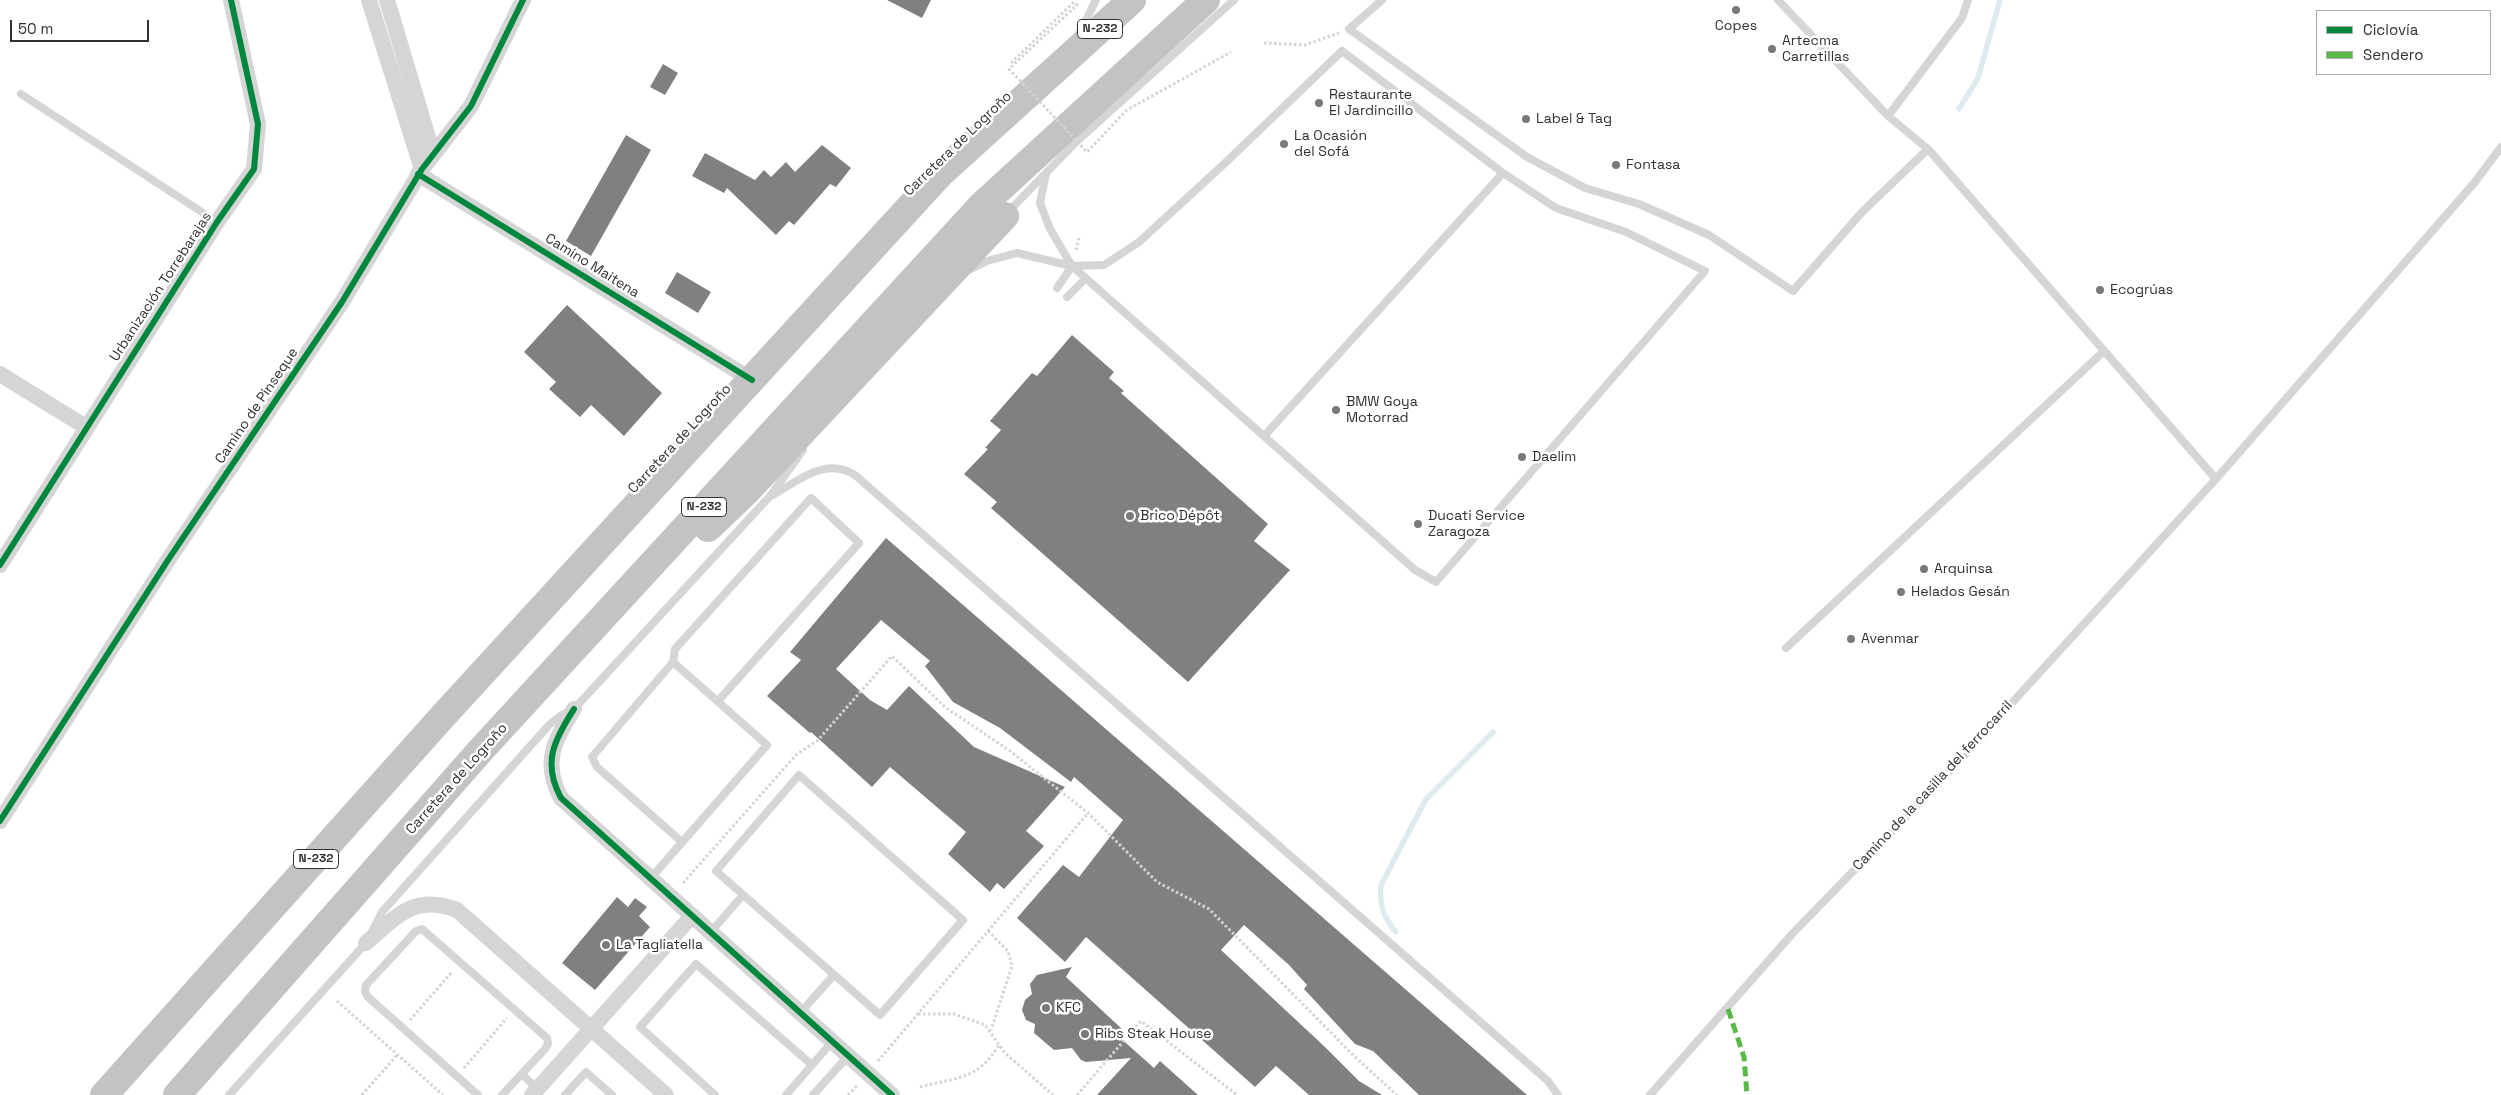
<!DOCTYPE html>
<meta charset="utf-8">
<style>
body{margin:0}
#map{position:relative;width:2501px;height:1095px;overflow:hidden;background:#fff;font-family:"Space Grotesk",sans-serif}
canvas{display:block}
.legend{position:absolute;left:2316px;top:10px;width:175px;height:65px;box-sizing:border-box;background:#fff;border:1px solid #adadad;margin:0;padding:6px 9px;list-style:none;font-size:15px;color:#313131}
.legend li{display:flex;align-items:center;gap:10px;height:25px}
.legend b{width:25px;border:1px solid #adadad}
.scale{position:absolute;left:10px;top:20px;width:139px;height:22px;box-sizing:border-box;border:2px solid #313131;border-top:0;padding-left:6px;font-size:15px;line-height:18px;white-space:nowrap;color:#313131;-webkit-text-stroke:4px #fff;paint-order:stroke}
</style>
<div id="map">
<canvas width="2501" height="1095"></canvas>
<ul class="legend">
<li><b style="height:6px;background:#00873e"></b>Ciclovía</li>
<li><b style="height:6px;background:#58b947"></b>Sendero</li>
</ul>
<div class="scale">50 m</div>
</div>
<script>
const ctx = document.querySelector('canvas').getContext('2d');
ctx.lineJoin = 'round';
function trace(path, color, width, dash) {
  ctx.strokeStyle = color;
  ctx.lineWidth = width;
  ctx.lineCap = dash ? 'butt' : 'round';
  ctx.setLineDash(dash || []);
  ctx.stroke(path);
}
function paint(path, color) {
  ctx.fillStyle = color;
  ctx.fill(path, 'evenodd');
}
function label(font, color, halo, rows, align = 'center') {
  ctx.font = font + ' "Space Grotesk",sans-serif';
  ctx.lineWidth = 5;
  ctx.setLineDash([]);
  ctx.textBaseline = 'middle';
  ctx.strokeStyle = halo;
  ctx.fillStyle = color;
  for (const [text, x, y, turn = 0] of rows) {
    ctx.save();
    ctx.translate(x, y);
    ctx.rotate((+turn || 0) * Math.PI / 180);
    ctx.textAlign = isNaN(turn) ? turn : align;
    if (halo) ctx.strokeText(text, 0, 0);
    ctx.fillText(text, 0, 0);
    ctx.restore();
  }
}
trace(new Path2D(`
 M1959 109 1978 78 2000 0
 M1396 932C1383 917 1379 905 1381 885L1426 799 1493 732`), '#ddeaf0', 5.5);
paint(new Path2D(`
 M887 0H931L922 18Z
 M663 64 678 73 665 95 650 87Z
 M626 135 651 150 591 256 566 241Z
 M822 145 851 168 836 187 830 184 794 225 789 221 776 235 727 188 724 193 692 176 705 153 755 180 764 170 771 177 786 162 795 172Z
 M677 272 711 292 698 313 665 293Z
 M567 305 662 393 624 436 591 405 580 417 549 389 556 382 524 352Z
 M1072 335 1114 372 1109 378 1124 391 1121 393 1268 524 1254 541 1290 570 1188 682 991 508 997 502 964 474 988 449 985 448 1001 430 990 421 1032 373 1037 376Z
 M886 538 1527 1095H1419L1373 1051 1355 1044 1304 989 1307 985 1289 965 1244 925 1221 950 1325 1047 1359 1081 1382 1095H1309L1276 1066 1255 1087 1086 937 1065 962 1017 918 1063 865 1079 877 1123 820 1074 777 1071 782 1000 728 953 702 925 666 930 661 881 620 836 669 870 700 887 710 909 686 974 747 1065 787 1026 831 1044 846 1004 889 997 883 990 892 948 854 966 832 890 767 872 787 811 732 810 733 767 696 801 660 790 652Z
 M617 897 628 907 635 898 647 907 639 916 650 927 595 990 562 963Z
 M1072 967 1066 977 1122 1029 1117 1035 1154 1068 1160 1061 1198 1095H1097L1131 1058 1086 1062 1081 1060 1072 1048 1054 1050 1034 1033 1035 1024 1026 1020 1022 1010 1025 1000 1032 994 1030 984 1037 975Z`), '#808080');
trace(new Path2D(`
 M1264 43 1305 45 1339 33
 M1076 250 1079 238
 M683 883 796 755 818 740 892 656 945 707 1010 751 1088 813 1157 882 1209 909 1354 1056 1397 1095
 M988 931 1008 951 1012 966 991 1030
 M337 1001 443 1095
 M918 1014H954L985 1025 1005 1053 1053 1095
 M410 1020 452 972
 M878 1061 1088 813
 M464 1068 507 1018
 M920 1087C956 1077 977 1081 999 1045
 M362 1095 397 1055
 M848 1095 857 1086
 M1077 1095 1141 1021 1237 1095`), '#d4d4d4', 3, [2.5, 2.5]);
trace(new Path2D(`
 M1382 0 1349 29 1527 157 1585 188 1639 204 1709 235 1793 291 1863 211 1928 149
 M1778 0 1888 116 1928 149 2216 479
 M1079 34 1096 0
 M21 94 217 222
 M1888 116 1962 18 1968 0
 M1046 174 1040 203 1050 229 1072 266 1415 570 1436 582 1705 271 1626 232 1556 208 1503 173
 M1008 212 1076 142 1234 0
 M969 270 987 261 1017 253 1072 266 1104 265 1139 242 1224 164 1342 51 1503 173 1265 435
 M1057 288 1072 266
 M1067 297 1086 278
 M773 495C797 481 827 456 855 475L1548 1081 1558 1095
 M1786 648 2104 351
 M673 662 675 649 811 498 859 543 718 701
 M799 775 963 920 880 1015 716 871Z
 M650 879 767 745 673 662 592 757 597 767 682 842
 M710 933 743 895
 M800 1013 833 976
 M522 1074 537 1089
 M229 1095 366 943 382 912 549 725 560 716 574 709 771 495 803 450
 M478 1095 368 997 365 992 366 985 416 931 422 929 547 1038 548 1044 545 1049 502 1095
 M565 1095 586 1072 612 1095
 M715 1095 640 1027 696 964 812 1065
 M786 1095 832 1042
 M813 1095 848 1056
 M1650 1095 1793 933 1938 784 2216 479 2475 182 2501 147`), '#d5d5d5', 8);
trace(new Path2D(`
 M369 0 422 169
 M387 0 433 154
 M418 174 752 380
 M0 374 86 427
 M0 565 217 222 254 169 258 124 231 0
 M574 709C554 740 542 763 561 798L892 1095
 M0 821 168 560 342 302 422 169 471 106 523 0
 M366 943C396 917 414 893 457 910L666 1095
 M532 1095 691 917`), '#d5d5d5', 16);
trace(new Path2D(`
 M708 528 747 491 1005 216
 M104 1095 443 716 941 173 1132 0
 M177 1095 480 751 982 205 1206 0`), '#c3c3c3', 28);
trace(new Path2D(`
 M1011 63 1074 2 1077 5 1009 69 1087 152 1127 110 1231 52`), '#d4d4d4', 3, [2.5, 2.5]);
trace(new Path2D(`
 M1728 1009 1744 1057 1747 1095`), '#58b947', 5, [10, 5]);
trace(new Path2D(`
 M418 174 752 380
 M0 565 217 222 254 169 258 124 231 0
 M574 709C554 740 542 763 561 798L892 1095
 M0 821 168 560 342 302 422 169 471 106 523 0`), '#00873e', 6);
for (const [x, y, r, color] of [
 [1736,10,5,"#797979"],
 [1772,49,5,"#797979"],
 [1319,103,5,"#797979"],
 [1526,119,5,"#797979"],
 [1284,144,5,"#797979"],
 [1616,165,5,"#797979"],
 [2100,290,5,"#797979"],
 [1336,410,5,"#797979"],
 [1522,457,5,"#797979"],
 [1130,516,5,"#797979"],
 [1418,524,5,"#797979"],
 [1924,569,5,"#797979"],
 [1901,592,5,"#797979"],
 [1851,639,5,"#797979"],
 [606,945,5,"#797979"],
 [1046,1008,5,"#797979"],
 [1085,1034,5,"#797979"]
]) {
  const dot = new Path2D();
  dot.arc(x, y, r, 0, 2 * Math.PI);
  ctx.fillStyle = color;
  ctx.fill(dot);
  trace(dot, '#fff', 2);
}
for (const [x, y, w] of [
 [1100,29,45],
 [704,507,45],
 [316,859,45]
]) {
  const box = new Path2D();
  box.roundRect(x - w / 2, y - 9.5, w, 19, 4);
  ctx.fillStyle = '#fff';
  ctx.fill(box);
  trace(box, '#313131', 1);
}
label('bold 12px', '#313131', null, [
 ["N-232",1100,29],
 ["N-232",704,507],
 ["N-232",316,859]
]);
label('14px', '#313131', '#fff', [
 ["Copes",1736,26,"center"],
 ["Artecma",1782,41],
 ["Carretillas",1782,57],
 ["Restaurante",1329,95],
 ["El Jardincillo",1329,111],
 ["Label & Tag",1536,119],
 ["La Ocasión",1294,136],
 ["del Sofá",1294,152],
 ["Fontasa",1626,165],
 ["Ecogrúas",2110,290],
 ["BMW Goya",1346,402],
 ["Motorrad",1346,418],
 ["Daelim",1532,457],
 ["Brico Dépôt",1140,516],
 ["Ducati Service",1428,516],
 ["Zaragoza",1428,532],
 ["Arquinsa",1934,569],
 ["Helados Gesán",1911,592],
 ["Avenmar",1861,639],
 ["La Tagliatella",616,945],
 ["KFC",1056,1008],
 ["Ribs Steak House",1095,1034]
], 'left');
label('14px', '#313131', '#fff', [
 ["Carretera de Logroño",958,144,-44],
 ["Camino Maitena",592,266,32],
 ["Urbanización Torrebarajas",161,287,-57],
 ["Camino de Pinseque",257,406,-56],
 ["Carretera de Logroño",680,439,-47],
 ["Carretera de Logroño",457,779,-48],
 ["Camino de la casilla del ferrocarril",1933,786,-47]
]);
</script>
